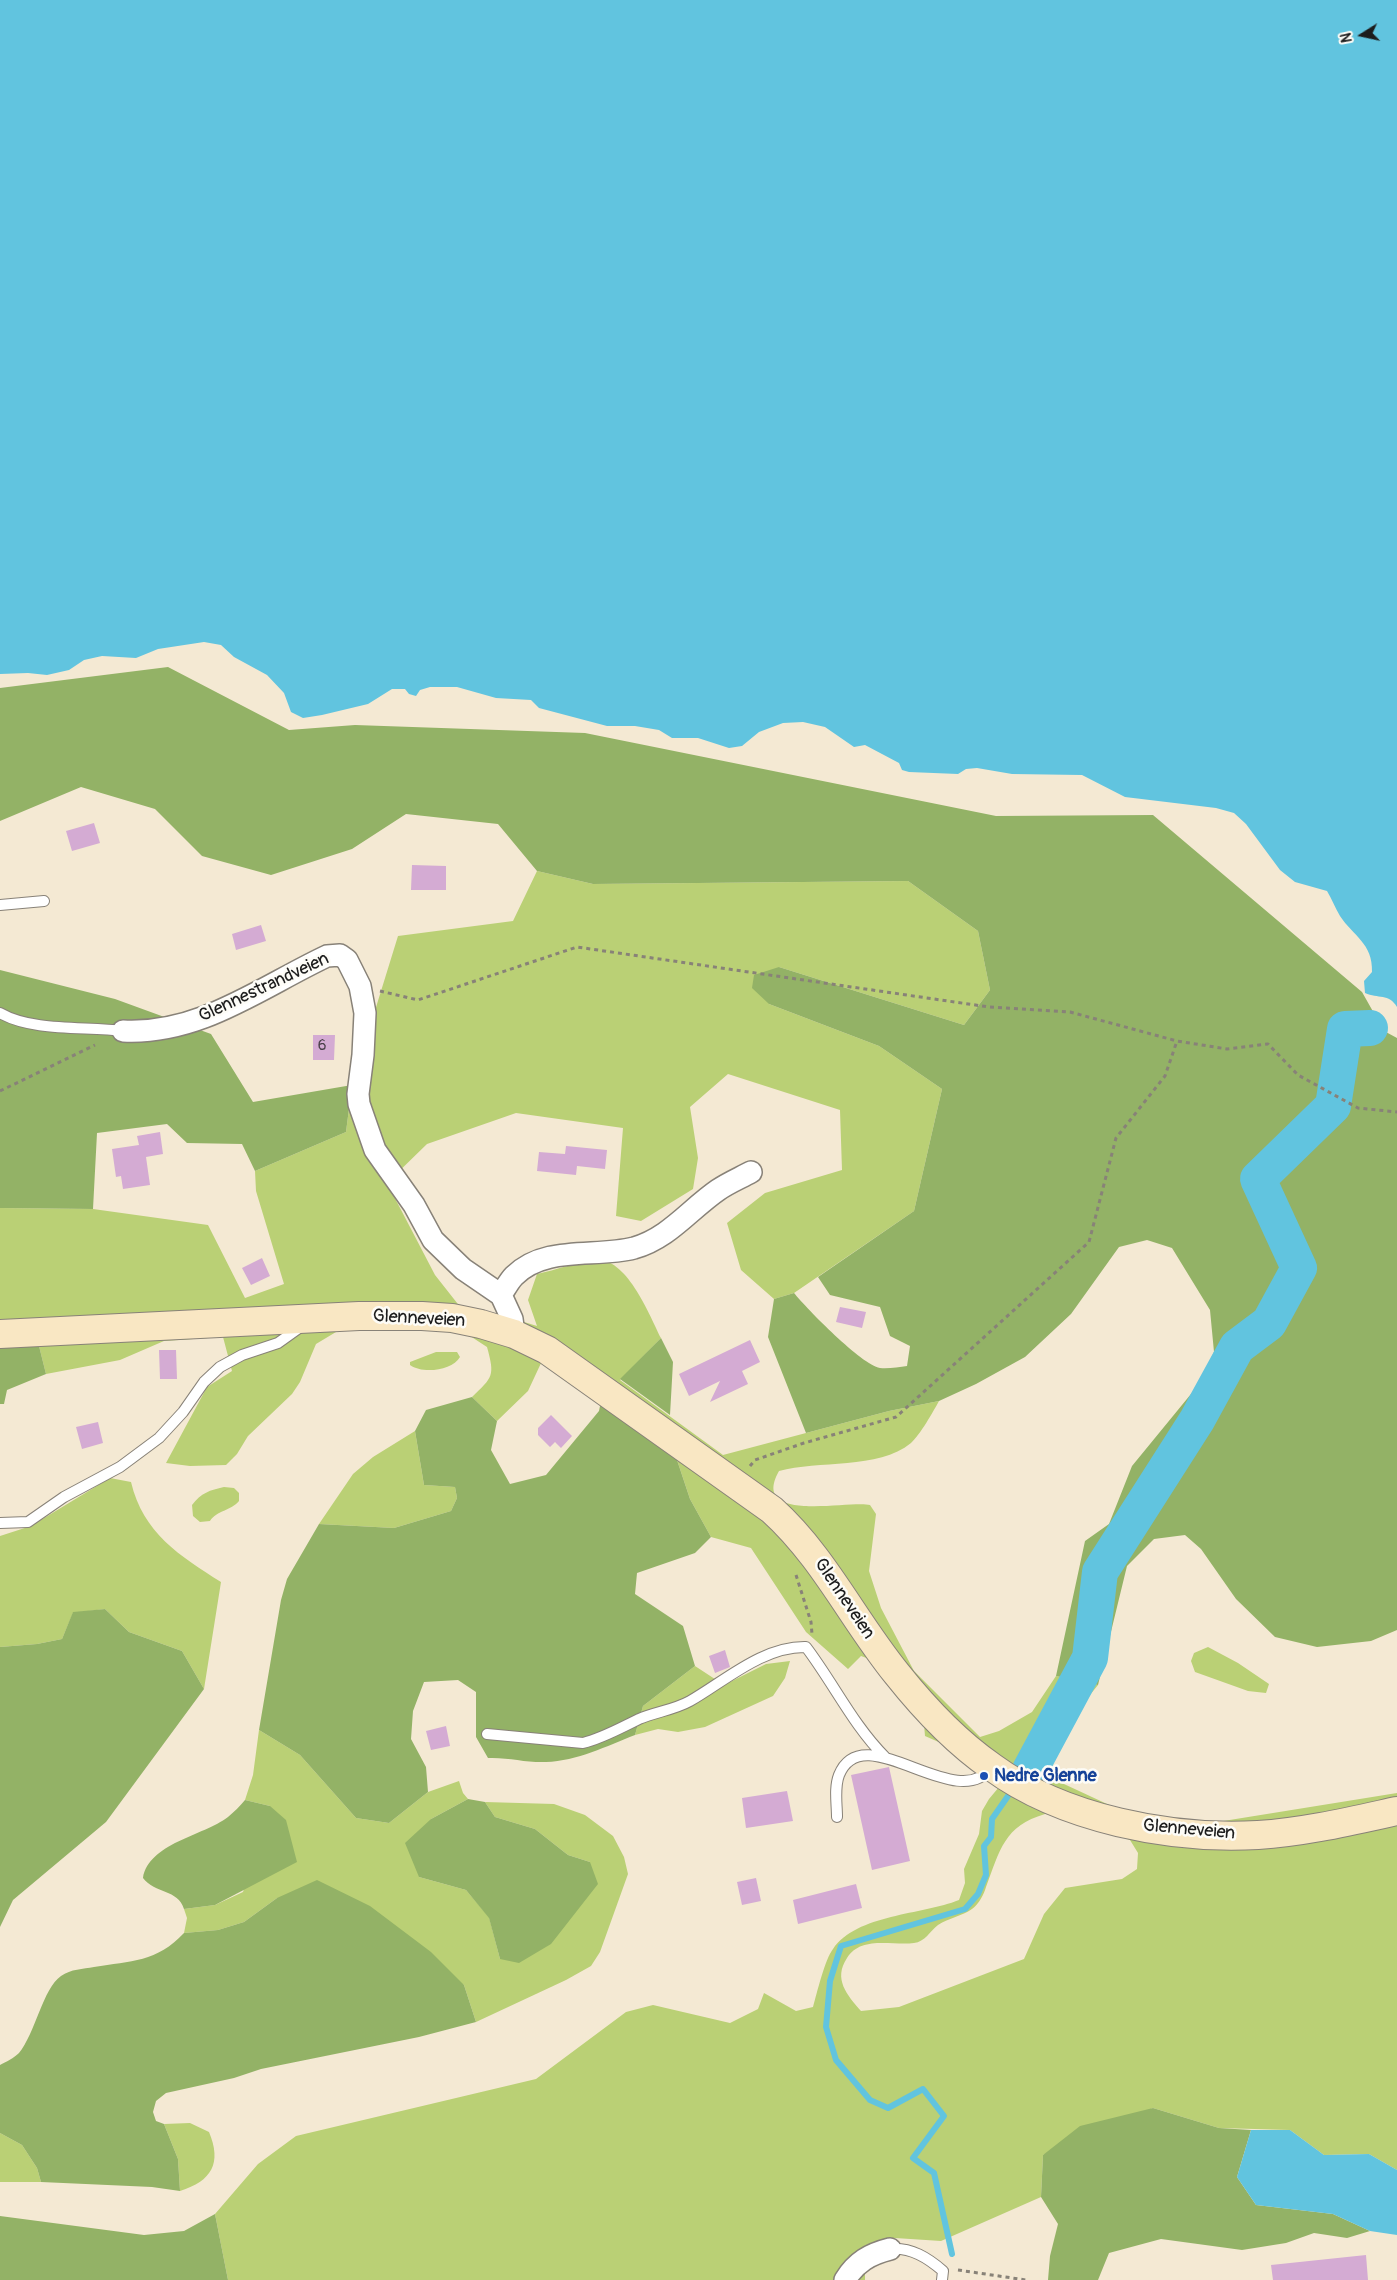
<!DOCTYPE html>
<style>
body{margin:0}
#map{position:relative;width:1397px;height:2280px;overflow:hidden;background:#f4e9d3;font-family:Pangolin,sans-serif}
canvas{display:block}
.north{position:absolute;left:1337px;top:10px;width:50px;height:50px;-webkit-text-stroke:4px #fdfcf7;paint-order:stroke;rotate:260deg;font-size:14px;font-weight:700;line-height:20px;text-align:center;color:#1c1c1c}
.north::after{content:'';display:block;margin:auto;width:18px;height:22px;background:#1c1c1c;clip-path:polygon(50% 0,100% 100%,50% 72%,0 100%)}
</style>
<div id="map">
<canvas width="1397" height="2280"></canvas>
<div class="north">N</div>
</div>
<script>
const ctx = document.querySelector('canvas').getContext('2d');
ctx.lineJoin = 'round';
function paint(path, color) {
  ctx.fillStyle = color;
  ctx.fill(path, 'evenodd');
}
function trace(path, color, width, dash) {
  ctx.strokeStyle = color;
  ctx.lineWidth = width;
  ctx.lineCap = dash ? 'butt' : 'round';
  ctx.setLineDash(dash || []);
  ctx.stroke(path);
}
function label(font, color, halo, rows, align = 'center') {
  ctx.font = font + ' Pangolin,sans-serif';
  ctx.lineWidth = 5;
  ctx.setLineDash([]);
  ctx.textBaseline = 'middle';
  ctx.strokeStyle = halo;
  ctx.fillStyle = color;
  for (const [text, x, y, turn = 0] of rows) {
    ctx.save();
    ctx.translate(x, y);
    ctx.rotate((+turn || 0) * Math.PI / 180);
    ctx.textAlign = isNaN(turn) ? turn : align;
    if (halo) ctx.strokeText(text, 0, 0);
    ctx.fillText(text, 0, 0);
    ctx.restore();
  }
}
paint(new Path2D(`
 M537 871 593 884 908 881 978 931 990 990 964 1025 779 967 769 1004 879 1046 942 1089 914 1211 794 1293 774 1299 741 1270 727 1223 765 1193 842 1170 840 1110 728 1074 690 1107 698 1158 693 1189 641 1221 616 1216 623 1128 516 1113 427 1144 387 1183 435 1275 461 1308 495 1313 537 1326 528 1300 537 1274C556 1270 577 1262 596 1260 627 1257 650 1316 661 1338L620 1380 723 1455 889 1411 939 1401C933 1412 920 1435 911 1443 878 1470 818 1460 779 1471 749 1524 849 1500 870 1505L876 1514 869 1571 881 1608 914 1671 980 1737 999 1731 1032 1712 1056 1676 1098 1685C1083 1704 1062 1728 1052 1750 1048 1759 1050 1769 1051 1778L1120 1810 1178 1821 1211 1823 1397 1793V2170L1369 2154 1324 2155 1290 2130 1219 2128 1153 2108 1043 2155 1041 2197 941 2241 895 2238 865 2248V2280H228L215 2214 258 2164 296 2136 536 2079 626 2012 653 2005 730 2023 758 2009 764 1993 796 2011 813 2007C817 1993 825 1959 833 1949 857 1914 922 1915 959 1900L965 1883 964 1869 979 1834 982 1811 989 1799 999 1787 950 1747 925 1736 924 1724 872 1660 861 1656 848 1669 806 1632 751 1548 711 1537 690 1499 676 1457 542 1361 528 1391 497 1421 472 1397C493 1377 495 1376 487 1347L467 1334 427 1330 341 1329 316 1344 300 1382 292 1394 248 1436 237 1454 226 1465 190 1466 166 1463 207 1387 232 1371 223 1337 164 1341 120 1360 46 1374 38 1342 0 1344V1208L93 1209 208 1225 245 1298 284 1284 256 1191 255 1171 346 1132 352 1085 398 936 513 921ZM1045 1814 1063 1815 1130 1840 1138 1853 1137 1869 1122 1879 1065 1888 1044 1914 1024 1959 899 2007 861 2011C847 1995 833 1979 847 1958 861 1935 893 1946 914 1943 925 1942 930 1931 938 1925 949 1918 962 1916 972 1909 979 1904 984 1894 986 1887 1000 1850 1004 1826 1045 1814Z
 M436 1352H457L460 1357C452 1371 422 1374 410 1365V1362Z
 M415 1431 424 1485 455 1487 457 1498 451 1511 394 1528 319 1524 353 1474 373 1457Z
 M110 1478 131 1482C143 1533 180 1556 221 1582L204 1689 182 1651 129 1632 105 1609 73 1613 62 1639 37 1644 0 1647V1536L31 1526Z
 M224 1487 234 1488 239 1493V1501C231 1511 217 1510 210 1521L200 1522 193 1516 192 1505C201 1493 210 1490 224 1487Z
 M1208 1647 1238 1663 1269 1684 1266 1693 1248 1691 1195 1672 1191 1661 1194 1653Z
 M790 1661 785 1678 773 1696 705 1727 678 1732 658 1729 635 1735 643 1706 695 1666 724 1685 766 1664Z
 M259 1730 300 1755 356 1818 389 1823 428 1792 459 1781 463 1793 468 1799 431 1819 419 1877 466 1890 489 1917 500 1959 590 1862 568 1855 535 1829 495 1817 485 1802 554 1804 585 1815 613 1836 624 1857 628 1874 600 1952 591 1966 566 1980 476 2022 464 1985 277 1898 244 1922 218 1930 184 1933 187 1918 184 1909 215 1905 243 1892 270 1806 245 1800 253 1775Z
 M190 2123 209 2132C222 2163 212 2181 180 2191L178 2159 164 2124Z
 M0 2133 22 2145 37 2168 41 2182H0Z`), '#bad075');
paint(new Path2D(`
 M168 667 289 730 355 725 585 733 996 816 1153 815 1362 992 1384 1031 1397 1038V1630L1371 1641 1317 1647 1275 1637 1236 1599 1201 1549 1185 1535 1154 1539 1127 1566 1098 1685 1056 1676 1085 1541 1109 1524 1132 1466 1200 1383 1214 1352 1210 1310 1172 1248 1147 1240 1119 1247 1071 1314 1025 1357 976 1384 939 1401 889 1411 806 1433 768 1337 774 1299 794 1293C807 1309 862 1365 880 1368 888 1369 899 1367 907 1366L910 1346 890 1336 880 1307 830 1295 818 1277 914 1211 942 1089 879 1046 769 1004 752 988 754 975 779 967 964 1025 990 990 978 931 908 881 593 884 537 871 498 824 406 814 352 849 271 875 202 856 155 809 81 787 0 821V688Z
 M0 970 115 999 211 1034 253 1102 352 1085 346 1132 255 1171 242 1144 187 1143 167 1124 97 1133 93 1209 0 1208Z
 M661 1338 673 1362 670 1415 620 1379Z
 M38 1342 46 1374 7 1390 4 1404H0V1344Z
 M472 1397 497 1421 491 1450 510 1484 546 1475 599 1411 601 1401 676 1457 690 1499 711 1537 695 1553 637 1573 635 1594 683 1626 695 1666 643 1706 635 1735C607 1746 577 1761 546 1762 527 1763 508 1757 488 1758L476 1737V1692L458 1680 424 1682 413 1711 411 1739 426 1767 428 1792 389 1823 356 1818 300 1755 259 1730 281 1600 287 1579 319 1524 394 1528 451 1511 457 1498 455 1487 424 1485 415 1431 426 1410Z
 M105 1609 129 1632 182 1651 204 1689 106 1822 13 1900 0 1927V1647L37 1644 62 1639 73 1612Z
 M468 1799 485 1802 495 1817 535 1829 568 1855 590 1862 598 1884 551 1944 519 1963 500 1959 489 1918 466 1890 419 1877 405 1843 431 1819Z
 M245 1800 270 1806 286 1820 297 1862 215 1905 184 1909C178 1889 155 1894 143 1878 149 1843 203 1836 228 1817 234 1812 240 1806 245 1800Z
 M317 1880 370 1906 431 1952 464 1985 476 2022 419 2037 261 2069 234 2078 166 2093 156 2101 153 2112 156 2121 164 2124 178 2159 180 2191 152 2187 41 2182 37 2168 22 2145 0 2133V2065C6 2062 14 2058 19 2053 35 2034 43 1988 61 1976 71 1969 83 1969 94 1967 131 1961 157 1962 184 1933L218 1930 244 1922 277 1898Z
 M1153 2108 1219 2128 1251 2130 1237 2177 1256 2205 1333 2214 1370 2231 1347 2238 1314 2233 1286 2243 1242 2250 1161 2239 1109 2253 1098 2280H1048L1050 2256 1058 2224 1041 2197 1043 2155 1080 2126Z
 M215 2214 228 2280H0V2216L144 2235 184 2231Z`), '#93b266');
paint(new Path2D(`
 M0 0H1397V1007C1389 993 1378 999 1365 993L1364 981 1372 972C1373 943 1353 936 1340 916 1335 908 1332 899 1327 891L1295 882 1280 870 1246 824 1234 813 1216 808 1125 797 1082 775 1012 774 977 768 966 769 958 774 909 772 902 770 899 763 865 745 854 747 825 727 803 722 783 723 759 732 742 746 729 748 698 738H672L659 730 635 726H607L539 708 531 700 496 698 457 687H430L420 690 416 696 409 694 405 689H392L368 704 322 715 303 718 291 712 284 693 267 675 234 657 221 645 204 642 158 649 136 658 102 656 84 660 69 670 47 675 28 673 0 674Z
 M1251 2130H1290L1324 2155 1369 2154 1397 2170V2235L1370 2231 1333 2214 1256 2205 1237 2177Z`), '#61c4df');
trace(new Path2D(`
 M952 2254 934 2173 913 2158 944 2116 923 2089 888 2108 870 2100 836 2060 826 2027 830 1981 841 1946 965 1909 978 1894 986 1875 984 1846 991 1837 992 1819 1008 1796`), '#61c4df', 6);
trace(new Path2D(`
 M1030 1770 1090 1658 1100 1572 1197 1420 1237 1347 1269 1323 1299 1268 1258 1179 1333 1106 1345 1029 1370 1028`), '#61c4df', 36);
paint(new Path2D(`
 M94 823 100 843 72 851 66 831Z
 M412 865 446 866V890H411Z
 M261 925 266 941 236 950 232 934Z
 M313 1035H335L334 1060H313Z
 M160 1132 163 1154 146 1157 150 1185 123 1189 121 1176 116 1177 112 1149 139 1145 137 1136Z
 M566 1146 607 1150 605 1169 577 1166 576 1175 537 1171 539 1152 565 1154Z
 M262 1258 270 1276 251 1285 242 1268Z
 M840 1307 866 1312 862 1328 836 1322Z
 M750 1340 760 1362 742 1371 748 1384 710 1402 720 1381 689 1396 679 1374Z
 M159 1350H176L177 1379H160Z
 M551 1415 572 1436 561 1448 555 1442 550 1447 538 1435V1428Z
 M98 1422 103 1443 82 1449 76 1427Z
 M725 1650 730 1667 715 1673 709 1656Z
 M446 1726 450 1746 431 1750 426 1731Z
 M889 1767 910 1861 872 1870 851 1775Z
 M787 1791 793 1821 746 1828 742 1798Z
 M756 1878 761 1901 742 1905 737 1882Z
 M856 1884 862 1908 798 1924 793 1900Z
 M1366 2255 1368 2280H1273L1271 2265Z`), '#d4abd3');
const lane = new Path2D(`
 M0 905 44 901
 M0 1013C33 1032 86 1026 123 1031
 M0 1523 28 1522 64 1497 120 1467 159 1438 183 1412 204 1382 220 1367 242 1355 278 1343 299 1328V1323
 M487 1734 583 1743C603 1738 620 1728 639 1719 655 1712 674 1710 690 1701 725 1681 763 1646 806 1647 834 1684 853 1725 885 1757
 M837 1817C837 1804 834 1788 839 1775 863 1715 956 1815 991 1768
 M890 2249C911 2247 928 2258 943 2271L942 2280`);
const street = new Path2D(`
 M123 1031C200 1035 261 987 327 956L340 955 347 960 360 986 365 1013 363 1055 358 1094 359 1104 375 1150 414 1205 433 1240 463 1269 501 1295 512 1319 514 1334
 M501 1295C505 1289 509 1281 514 1276 545 1245 595 1258 634 1248 669 1238 689 1210 718 1190 728 1183 740 1178 751 1172
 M845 2280C856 2262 870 2254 890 2249`);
const secondary = new Path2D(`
 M0 1334 359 1316H422L452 1318 481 1324 514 1334 547 1350 772 1510C824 1557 853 1620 897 1674 924 1708 956 1742 992 1767 1063 1819 1171 1840 1258 1835 1305 1832 1351 1821 1397 1811`);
trace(lane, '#888278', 12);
trace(street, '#888278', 24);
trace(secondary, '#888278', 30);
trace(new Path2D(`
 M380 991 418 1000 577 947 989 1007 1070 1012 1177 1041 1227 1049 1268 1044 1298 1075 1358 1108 1397 1112
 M0 1091 95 1045
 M750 1466 755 1460 804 1443 896 1417 1089 1242 1116 1138 1165 1076 1177 1041
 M796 1575 811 1622 812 1634
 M958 2270 1026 2280`), '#888278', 3, [4, 4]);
trace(lane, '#fff', 10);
trace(street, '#fff', 21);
trace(secondary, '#f9e7c3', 28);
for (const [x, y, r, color] of [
 [984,1776,5,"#1a4fb4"]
]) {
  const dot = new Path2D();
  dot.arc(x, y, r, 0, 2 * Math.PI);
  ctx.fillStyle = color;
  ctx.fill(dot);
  trace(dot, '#fdfcf7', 2);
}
label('15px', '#4a404a', null, [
 ["6",322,1046]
]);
label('18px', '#1c1c1c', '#fdfcf7', [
 ["Glennestrandveien",264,988,-25],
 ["Glenneveien",419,1319,3],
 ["Glenneveien",844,1599,56],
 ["Glenneveien",1189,1830,5]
]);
label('bold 18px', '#164399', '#fdfcf7', [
 ["Nedre Glenne",994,1776]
], 'left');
</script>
